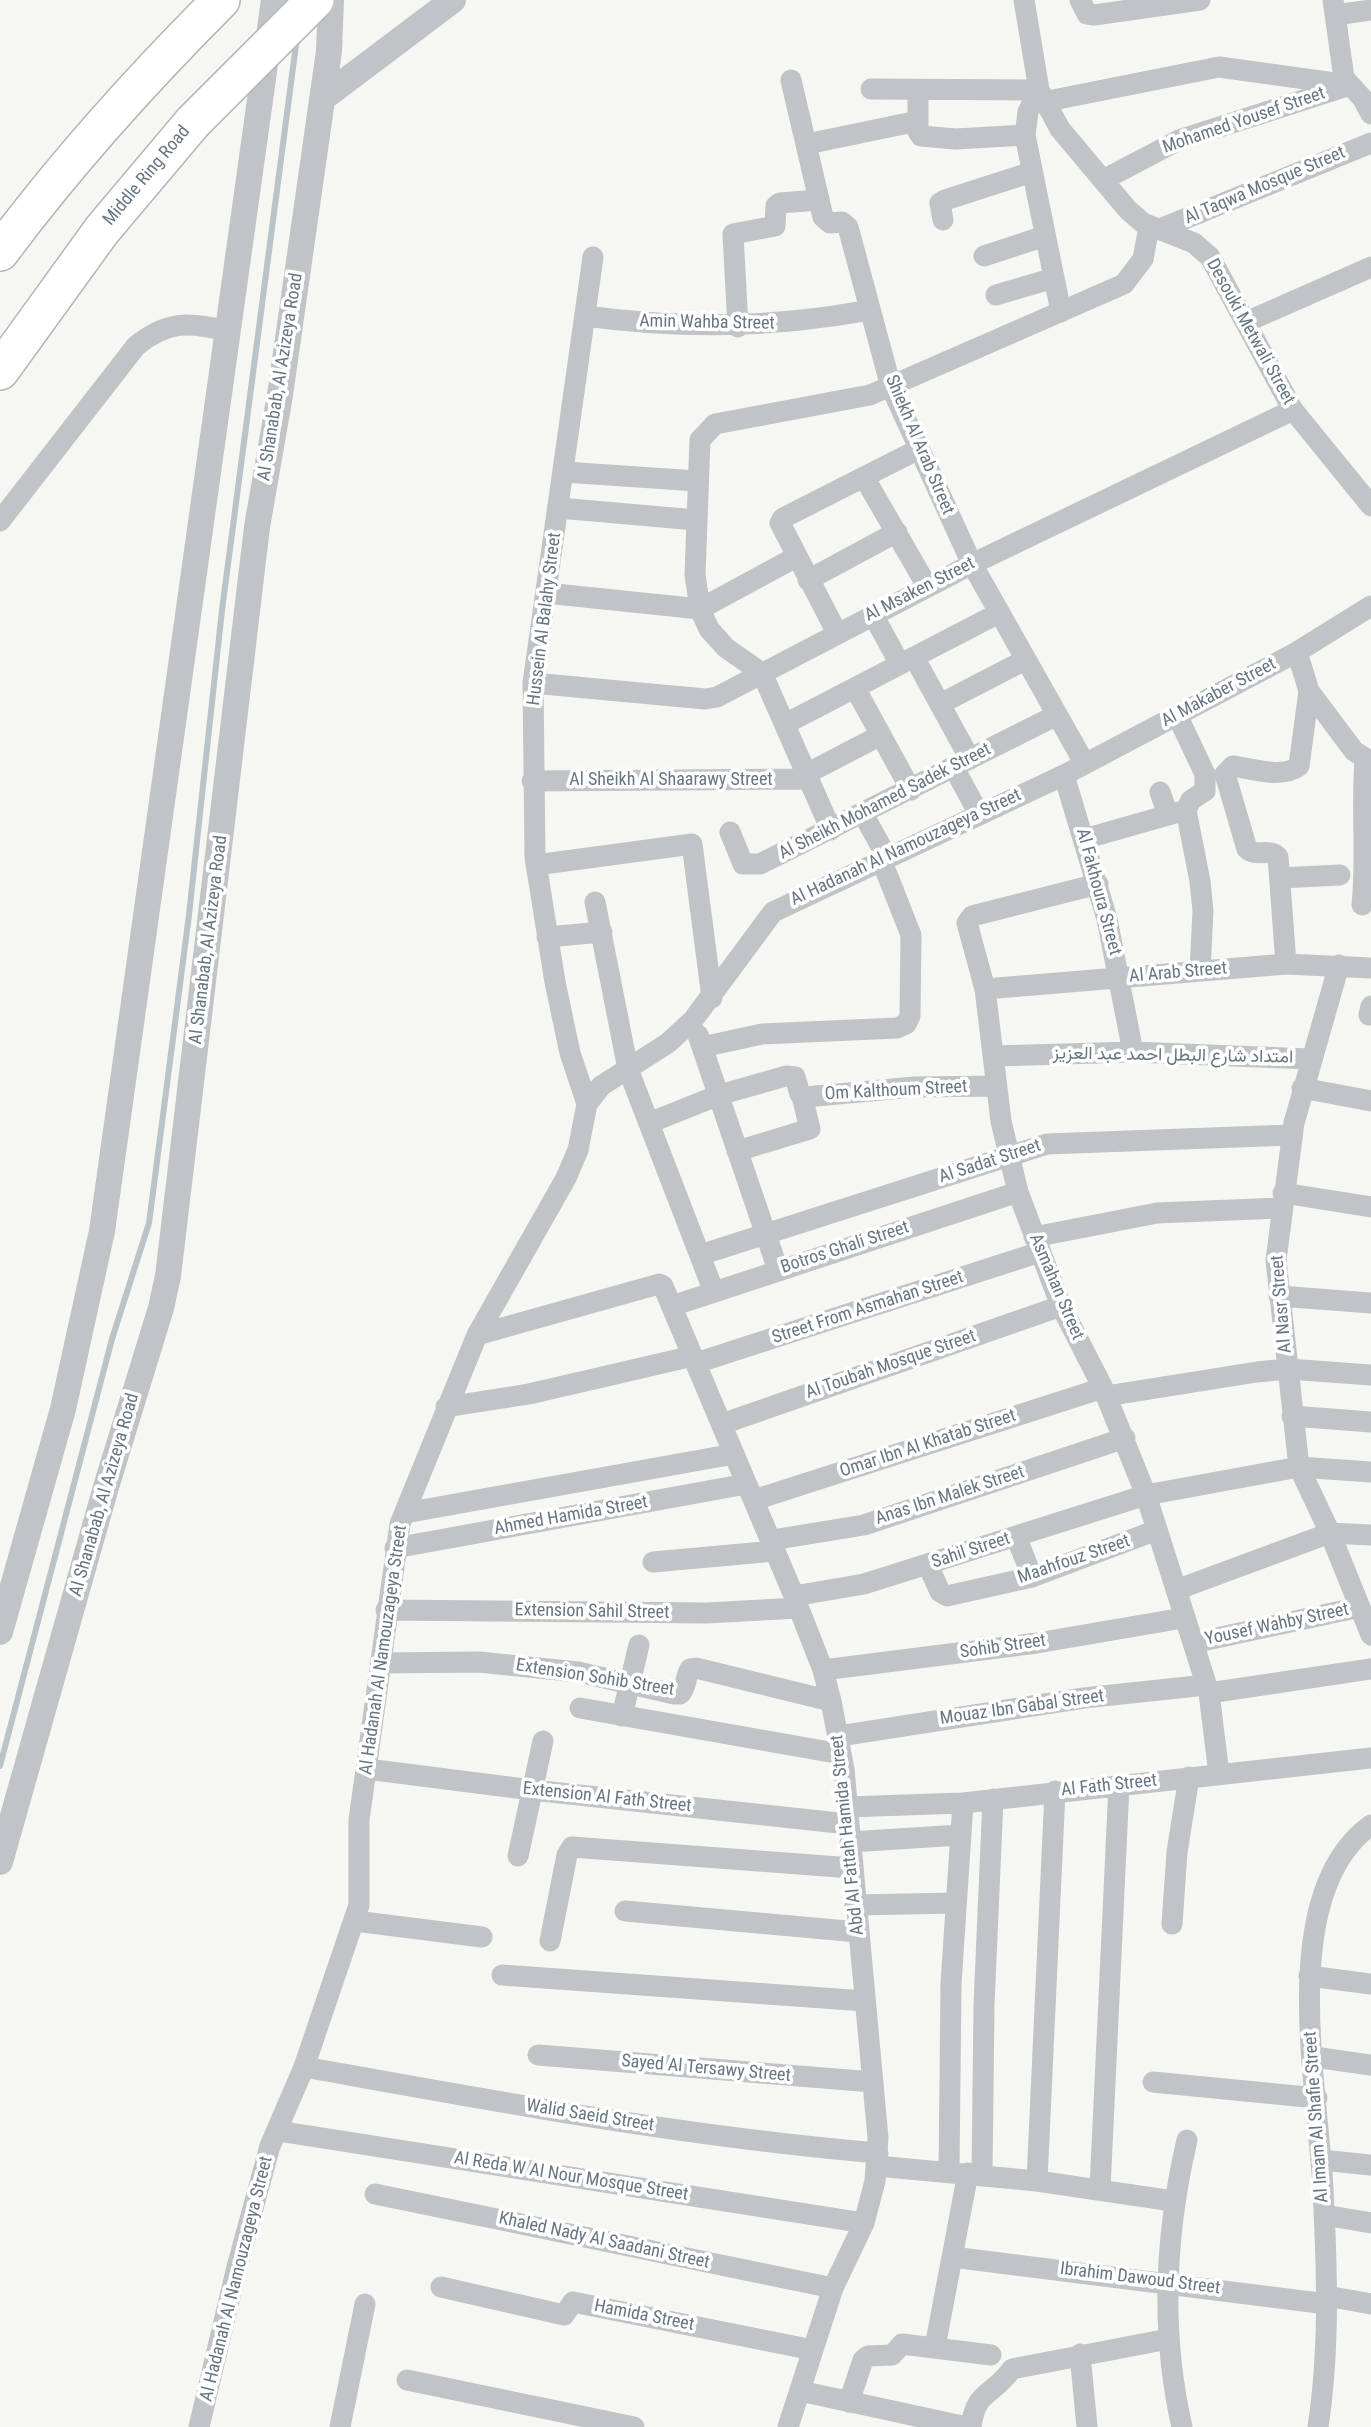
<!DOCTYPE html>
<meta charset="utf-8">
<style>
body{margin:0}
canvas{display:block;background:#f6f6f3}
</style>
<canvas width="1371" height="2427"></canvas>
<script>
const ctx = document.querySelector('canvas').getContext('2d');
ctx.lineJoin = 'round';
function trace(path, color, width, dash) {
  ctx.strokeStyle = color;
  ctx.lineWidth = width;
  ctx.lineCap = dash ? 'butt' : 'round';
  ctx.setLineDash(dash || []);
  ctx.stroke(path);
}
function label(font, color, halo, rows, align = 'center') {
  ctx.font = font + ' "Roboto Condensed",Vazirmatn,sans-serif';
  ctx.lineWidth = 7;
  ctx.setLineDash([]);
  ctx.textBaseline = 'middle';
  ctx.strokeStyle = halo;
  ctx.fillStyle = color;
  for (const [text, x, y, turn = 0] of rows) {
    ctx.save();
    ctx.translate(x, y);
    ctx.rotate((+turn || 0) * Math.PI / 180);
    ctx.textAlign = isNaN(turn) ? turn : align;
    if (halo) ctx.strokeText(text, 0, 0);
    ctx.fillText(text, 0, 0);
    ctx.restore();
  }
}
trace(new Path2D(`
 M0 1766 112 1339 149 1223 189 915 222 610 297 37`), '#b9c3c8', 6);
const motorway = new Path2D(`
 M0 252C67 162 142 79 221 0
 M0 371 102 230 193 122`);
trace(motorway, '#b3b7ba', 40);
trace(new Path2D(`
 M1024 0 1039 90 1060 129 1128 210 1143 223 1194 243 1210 257 1293 410 1371 506
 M1080 0 1087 14 1094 15 1200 0
 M1333 0 1344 78 1363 99 1371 114
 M1335 15 1371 10
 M791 80 823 217 830 223 842 222 848 227 891 387 972 564 1085 764
 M871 89 1039 90 1028 112 1025 135 1061 312
 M918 90V132L921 136 956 139 1025 135
 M1043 102 1219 67 1349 85
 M807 144 918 121
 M1103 180 1179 140 1344 87
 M943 220 940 203 945 200 1032 172
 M1160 229 1371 143
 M984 256 1045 236
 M996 295 1054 278
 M585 316C682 329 773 328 870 310
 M1246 322 1371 267
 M738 327 733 234 775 226 776 206 780 203 819 200
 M564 472 697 481
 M864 477 927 586
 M559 508 696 520
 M0 521 136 346C168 320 189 322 228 331
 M808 580 897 532
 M546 593 700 609 796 557
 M873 615 900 664
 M837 633 780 523 783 518 919 449
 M914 657 970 759
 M533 683 705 699 717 697 972 564 1293 410
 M855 688 911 790
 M1309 691 1354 751 1371 762
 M940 704 1025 660
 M1177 715 1205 774V791L1191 800 1186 810 1200 881 1203 911 1200 971
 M785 724 999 613
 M954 768 979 814
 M806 774 881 735
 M1064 775 1107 919 1133 1052
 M532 781 809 779
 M1160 792 1168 815
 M863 814 887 857
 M831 830 762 673 726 648 709 629 700 609 695 575 700 440 715 424 870 395 1124 284 1143 259 1149 227
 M730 832 743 864H760L1057 715
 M1084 839 1186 810
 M536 865 692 844 712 998
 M1280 878 1340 875
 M1098 884 972 916 967 923 985 989 1001 1121 1018 1192 1061 1306 1103 1388 1146 1495 1209 1693 1219 1774
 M595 902 628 1069 714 1292
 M1362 905C1367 857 1361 808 1365 760
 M547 937 602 932
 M1286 964 1278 857C1270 848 1256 857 1247 849L1225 774 1233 766C1253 769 1282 779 1299 766L1309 691 1297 652
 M1339 965 1294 1123 1276 1260 1299 1467 1330 1533 1371 1635
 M985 989 1286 964 1371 968
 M1369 1015 1371 1006
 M698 1035 778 1270
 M702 1047 762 1034 897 1028 906 1024 910 1016 911 935 881 859
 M995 1056 1133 1052 1310 1059
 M1302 1088 1371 1101
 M587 1104 570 1053 555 982 535 857 533 683 593 257
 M649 1123 719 1095 786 1076 795 1077 800 1094 805 1097 914 1087 997 1086
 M737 1151 810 1129 802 1096
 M1283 1193 1371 1207
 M1034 1237 1157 1213 1281 1208
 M700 1255 1047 1144 1291 1135
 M1279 1296 1371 1303
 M672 1306 1018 1192
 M477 1335 659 1284 663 1286 794 1596 823 1670 831 1701 844 1769 878 2138 875 2181 864 2223 833 2288 788 2427
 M696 1363 1040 1252
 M1106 1396 1257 1372 1288 1369 1371 1375
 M446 1407 529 1394 693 1356
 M1292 1416 1371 1422
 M722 1424 1061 1306
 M754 1500 1103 1388
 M405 1513 734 1454
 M1016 1536 1032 1577
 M772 1540 864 1525 1125 1438
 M395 1548 746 1484
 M653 1562 775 1551
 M928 1565 940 1592 947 1596 1032 1577 1157 1530
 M1176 1590 1330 1533 1371 1535
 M794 1596 864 1584 1146 1495 1299 1467 1371 1472
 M386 1610 707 1613 798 1608
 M1193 1643 1360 1607
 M380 1663 479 1662 578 1672 674 1694H680C687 1687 685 1677 690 1669L696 1668 831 1701
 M823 1670 1037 1643 1183 1618
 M1209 1693 1371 1669
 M580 1708 841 1754
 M622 1716 639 1645
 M839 1736 1084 1698 1206 1685
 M367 1769 532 1790 848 1824
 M847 1807 963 1803 1371 1758
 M850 1842 960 1835
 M518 1856 543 1741
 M855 1905 955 1903
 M625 1911 858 1932
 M355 1921 482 1937
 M1172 1924 1177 1852 1189 1777
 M550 1941 567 1855 572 1847 852 1868
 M502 1975 865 2001
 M1309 1976 1371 1984
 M538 2055 873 2082
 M1314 2057 1371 2065
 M304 2067C494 2101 685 2137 878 2153
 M1153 2082 1317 2098
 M278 2131 864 2223
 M1321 2160 1371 2165
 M877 2166 1037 2181 1173 2201
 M949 2171 951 1984 963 1803
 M982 2175 984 2005 993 1799
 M1037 2181 1055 1791
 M1100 2189 1119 1785
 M375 2194 833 2288
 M1324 2215 1371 2223
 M952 2257 1327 2304
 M441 2287 564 2315 573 2302 813 2350
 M1327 2296 1371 2304
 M935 2347 968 2173
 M1080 2354 1087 2427
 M407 2380 634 2427
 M800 2391 967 2427
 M849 2402 863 2360 868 2356 892 2355 902 2344 991 2355
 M199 2427 237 2267 270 2146 304 2067 359 1905V1820L400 1524 477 1335 566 1178 578 1150 587 1104 601 1086 668 1043 693 1020 773 912 1064 775 1297 652 1371 606
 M340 2427 365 2304
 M971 2427C976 2389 992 2397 1012 2369L1168 2339
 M1182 2427C1160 2331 1165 2235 1187 2140
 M1318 2427C1330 2348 1327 2268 1323 2189 1318 2087 1276 1893 1371 1825`), '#c0c4c7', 21);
trace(new Path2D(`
 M323 98 453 0
 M0 1632 63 1409 102 1231 274 0
 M0 1862 106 1487 161 1308 168 1276 257 527 280 395 329 51 331 0`), '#c0c4c7', 26);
trace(motorway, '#fff', 37);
const motorwayBridge = new Path2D(`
 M193 122 315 0`);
trace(motorwayBridge, '#b3b7ba', 40, []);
trace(motorwayBridge, '#fff', 37);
label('18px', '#677683', '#fff', [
 ["Mohamed Yousef Street",1244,121,-19],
 ["Middle Ring Road",147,176,-50],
 ["Al Taqwa Mosque Street",1265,186,-23],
 ["Amin Wahba Street",707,323,1],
 ["Desouki Metwali Street",1250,332,61],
 ["Al Shanabab, Al Azizeya Road",281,377,-81],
 ["Shiekh Al Arab Street",919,445,67],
 ["Al Msaken Street",920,590,-27],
 ["Hussein Al Balahy Street",545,619,-83],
 ["Al Makaber Street",1219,693,-28],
 ["Al Sheikh Al Shaarawy Street",671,780],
 ["Al Sheikh Mohamed Sadek Street",885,802,-27],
 ["Al Hadanah Al Namouzageya Street",906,848,-25],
 ["Al Fakhoura Street",1098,892,75],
 ["Al Shanabab, Al Azizeya Road",209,940,-83],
 ["Al Arab Street",1178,973,-5],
 ["امتداد شارع البطل احمد عبد العزيز",1173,1056,1],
 ["Om Kalthoum Street",896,1091,-3],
 ["Al Sadat Street",990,1162,-18],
 ["Botros Ghali Street",845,1248,-18],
 ["Asmahan Street",1056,1287,67],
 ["Al Nasr Street",1282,1304,-95],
 ["Street From Asmahan Street",868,1308,-18],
 ["Al Toubah Mosque Street",891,1365,-19],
 ["Omar Ibn Al Khatab Street",928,1444,-18],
 ["Al Shanabab, Al Azizeya Road",105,1495,-74],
 ["Anas Ibn Malek Street",950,1496,-18],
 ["Ahmed Hamida Street",571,1516,-10],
 ["Sahil Street",971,1551,-18],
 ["Maahfouz Street",1074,1560,-19],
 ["Extension Sahil Street",592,1612,1],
 ["Yousef Wahby Street",1277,1625,-12],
 ["Sohib Street",1003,1647,-8],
 ["Al Hadanah Al Namouzageya Street",384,1650,-82],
 ["Extension Sohib Street",595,1678,9],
 ["Mouaz Ibn Gabal Street",1022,1708,-8],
 ["Al Fath Street",1109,1786,-6],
 ["Extension Al Fath Street",607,1798,6],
 ["Abd Al Fattah Hamida Street",848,1835,-96],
 ["Sayed Al Tersawy Street",706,2069,5],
 ["Walid Saeid Street",590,2116,9],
 ["Al Imam Al Shafie Street",1317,2117,-94],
 ["Al Reda W Al Nour Mosque Street",571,2177,9],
 ["Khaled Nady Al Saadani Street",604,2241,12],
 ["Al Hadanah Al Namouzageya Street",237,2279,-76],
 ["Ibrahim Dawoud Street",1140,2279,7],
 ["Hamida Street",644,2316,11]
]);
</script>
